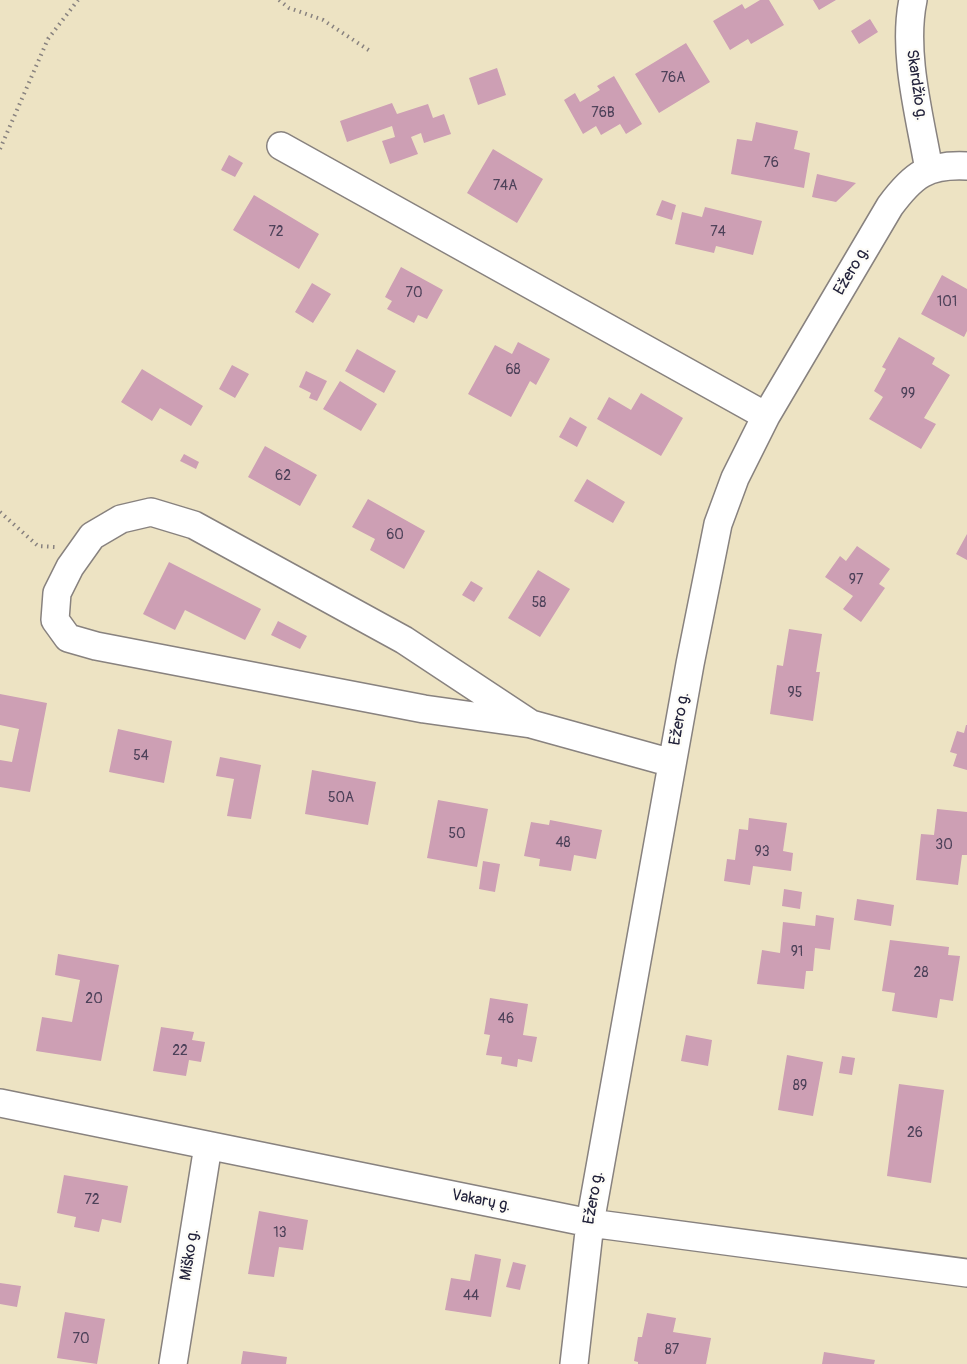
<!DOCTYPE html>
<meta charset="utf-8">
<style>
body{margin:0}
canvas{display:block;background:#ede3c3}
</style>
<canvas width="967" height="1364"></canvas>
<script>
const ctx = document.querySelector('canvas').getContext('2d');
ctx.lineJoin = 'round';
function paint(path, color) {
  ctx.fillStyle = color;
  ctx.fill(path, 'evenodd');
}
function trace(path, color, width, dash) {
  ctx.strokeStyle = color;
  ctx.lineWidth = width;
  ctx.lineCap = dash ? 'butt' : 'round';
  ctx.setLineDash(dash || []);
  ctx.stroke(path);
}
function label(font, color, halo, rows, align = 'center') {
  ctx.font = font + ' Pangolin,sans-serif';
  ctx.lineWidth = 4.5;
  ctx.setLineDash([]);
  ctx.textBaseline = 'middle';
  ctx.strokeStyle = halo;
  ctx.fillStyle = color;
  for (const [text, x, y, turn = 0] of rows) {
    ctx.save();
    ctx.translate(x, y);
    ctx.rotate((+turn || 0) * Math.PI / 180);
    ctx.textAlign = isNaN(turn) ? turn : align;
    if (halo) ctx.strokeText(text, 0, 0);
    ctx.fillText(text, 0, 0);
    ctx.restore();
  }
}
paint(new Path2D(`
 M760 0H769L784 25 751 44 748 39 730 50 713 21 742 4 745 9Z
 M813 0H836L819 10Z
 M870 19 878 32 859 44 851 31Z
 M686 43 710 82 659 113 635 74Z
 M497 68 506 95 478 105 469 78Z
 M614 76 642 124 626 134 620 124 601 135 596 126 583 134 564 100 575 93 580 102 600 90 597 86Z
 M392 103 397 114 428 104 433 118 444 114 451 134 424 143 421 133 411 137 418 154 390 164 382 141 395 137 392 126 347 142 340 121Z
 M756 122 798 131 794 149 810 153 804 188 731 174 737 139 752 141Z
 M493 149 543 179 517 223 467 193Z
 M229 155 243 163 235 177 221 170Z
 M817 174 856 183 836 202 812 197Z
 M254 195 319 234 299 269 233 230Z
 M662 200 676 205 672 220 656 215Z
 M705 207 762 221 753 255 716 246 714 253 675 244 682 212 702 217Z
 M401 267 443 290 427 319 418 315 414 323 387 309 392 301 385 297Z
 M942 275 967 289V331L964 337 921 314Z
 M312 283 331 294 313 323 295 312Z
 M899 337 935 358 932 364 950 375 924 418 936 424 921 449 869 419 883 397 874 391 886 369 882 367Z
 M518 342 550 359 536 385 530 381 511 417 468 394 495 345 512 354Z
 M357 349 396 371 384 393 345 371Z
 M232 365 249 374 235 398 219 389Z
 M142 369 203 406 191 426 160 408 152 421 121 402Z
 M306 371 327 381 317 401 309 398 311 393 299 387Z
 M340 381 377 404 361 431 323 409Z
 M641 393 683 418 661 456 597 419 609 397 631 410Z
 M570 417 587 427 577 447 559 437Z
 M265 446 317 475 300 506 248 477Z
 M184 454 199 462 196 469 180 461Z
 M587 479 625 502 613 523 574 501Z
 M368 499 425 531 404 569 370 550 375 539 352 527Z
 M967 534V560L956 554Z
 M857 546 890 569 879 584 885 588 861 622 843 609 853 596 825 577 840 556 846 561Z
 M169 562 261 609 245 640 185 610 175 630 143 614Z
 M538 570 570 589 540 637 508 618Z
 M471 581 483 588 474 602 462 595Z
 M278 621 307 636 300 649 271 635Z
 M789 629 822 634 816 672H820L813 721 770 714 777 665 783 666Z
 M0 694 47 703 30 792 0 787V760L12 762 19 729 0 725Z
 M966 725H967V770L953 766 957 754 950 752 957 731 964 733Z
 M118 729 172 741 164 783 109 772Z
 M220 757 261 765 251 819 227 816 234 779 216 776Z
 M312 770 376 782 368 825 305 814Z
 M438 800 488 809 477 867 427 858Z
 M937 809 967 812V855H962L958 885 916 880 921 834 934 835Z
 M749 818 787 823 783 851 793 853 791 871 753 866 750 885 724 881 727 859 735 860 739 829 748 830Z
 M550 820 602 830 596 859 574 855 571 871 539 866 540 859 524 856 531 822 549 825Z
 M483 861 500 864 495 892 479 889Z
 M784 889 802 892 800 909 782 906Z
 M857 899 894 905 891 926 854 920Z
 M816 915 834 918 830 950 815 948 813 971H806L804 989 757 984 762 950 780 953 783 922 815 926Z
 M890 940 949 947 948 955 960 956 953 1001 940 999 937 1018 892 1011 895 993 882 991Z
 M58 954 119 965 101 1061 36 1051 42 1017 72 1022 80 980 55 975Z
 M490 998 528 1004 523 1035 537 1037 532 1062 518 1059 517 1067 501 1064 502 1057 486 1055 490 1035 484 1034Z
 M161 1027 194 1032 192 1040 205 1042 201 1062 189 1060 186 1076 153 1071Z
 M686 1035 712 1040 708 1066 681 1061Z
 M787 1055 823 1062 813 1116 778 1110Z
 M842 1056 855 1058 852 1075 839 1073Z
 M899 1084 944 1090 931 1183 887 1176Z
 M64 1175 128 1186 121 1223 102 1219 99 1232 74 1227 76 1217 57 1213Z
 M259 1211 308 1220 303 1250 279 1247 274 1277 248 1274Z
 M475 1254 501 1259 491 1317 445 1310 451 1278 470 1281Z
 M513 1262 526 1265 520 1290 506 1287Z
 M0 1283 21 1286 17 1307 0 1304Z
 M65 1312 105 1319 97 1364 57 1358Z
 M647 1313 676 1318 673 1332 711 1338 706 1364H638V1362L634 1361 638 1337H642Z
 M243 1351 287 1357 286 1364H241Z
 M824 1352 875 1360 874 1364H822Z`), '#cd9fb4');
const minor = new Path2D(`
 M913 0C902 53 920 117 929 170
 M281 146 766 416
 M531 724 424 709 96 646 68 638 55 620 57 593 70 567 92 536 121 519 151 512 194 525 404 640 531 724 672 763
 M0 1103 590 1223 967 1273
 M173 1364 208 1146
 M574 1364 590 1223 690 664 718 524 735 478 766 416 890 206C913 175 927 164 967 166`);
trace(minor, '#88827f', 30);
trace(new Path2D(`
 M279 0 289 8 323 20 370 51
 M0 149 48 39 78 0
 M0 512 38 546 55 547`), '#88827f', 4, [1.5, 4.5]);
trace(minor, '#fff', 27);
label('14px', '#4d4159', null, [
 ["76A",673,78],
 ["76B",603,113],
 ["76",771,163],
 ["74A",505,186],
 ["72",276,232],
 ["74",718,232],
 ["70",414,293],
 ["101",947,302],
 ["68",513,370],
 ["99",908,394],
 ["62",283,476],
 ["60",395,535],
 ["97",856,580],
 ["58",539,603],
 ["95",795,693],
 ["54",141,756],
 ["50A",341,798],
 ["50",457,834],
 ["48",563,843],
 ["30",944,845],
 ["93",762,852],
 ["91",797,952],
 ["28",921,973],
 ["20",94,999],
 ["46",506,1019],
 ["22",180,1051],
 ["89",800,1086],
 ["26",915,1133],
 ["72",92,1200],
 ["13",280,1233],
 ["44",471,1296],
 ["70",81,1339],
 ["87",672,1350]
]);
label('16px', '#22223b', '#fdfcf7', [
 ["Skardžio g.",916,85,82],
 ["Ežero g.",852,271,-59],
 ["Ežero g.",680,719,-80],
 ["Ežero g.",594,1198,-80],
 ["Vakarų g.",481,1201,11],
 ["Miško g.",190,1255,-81]
]);
</script>
